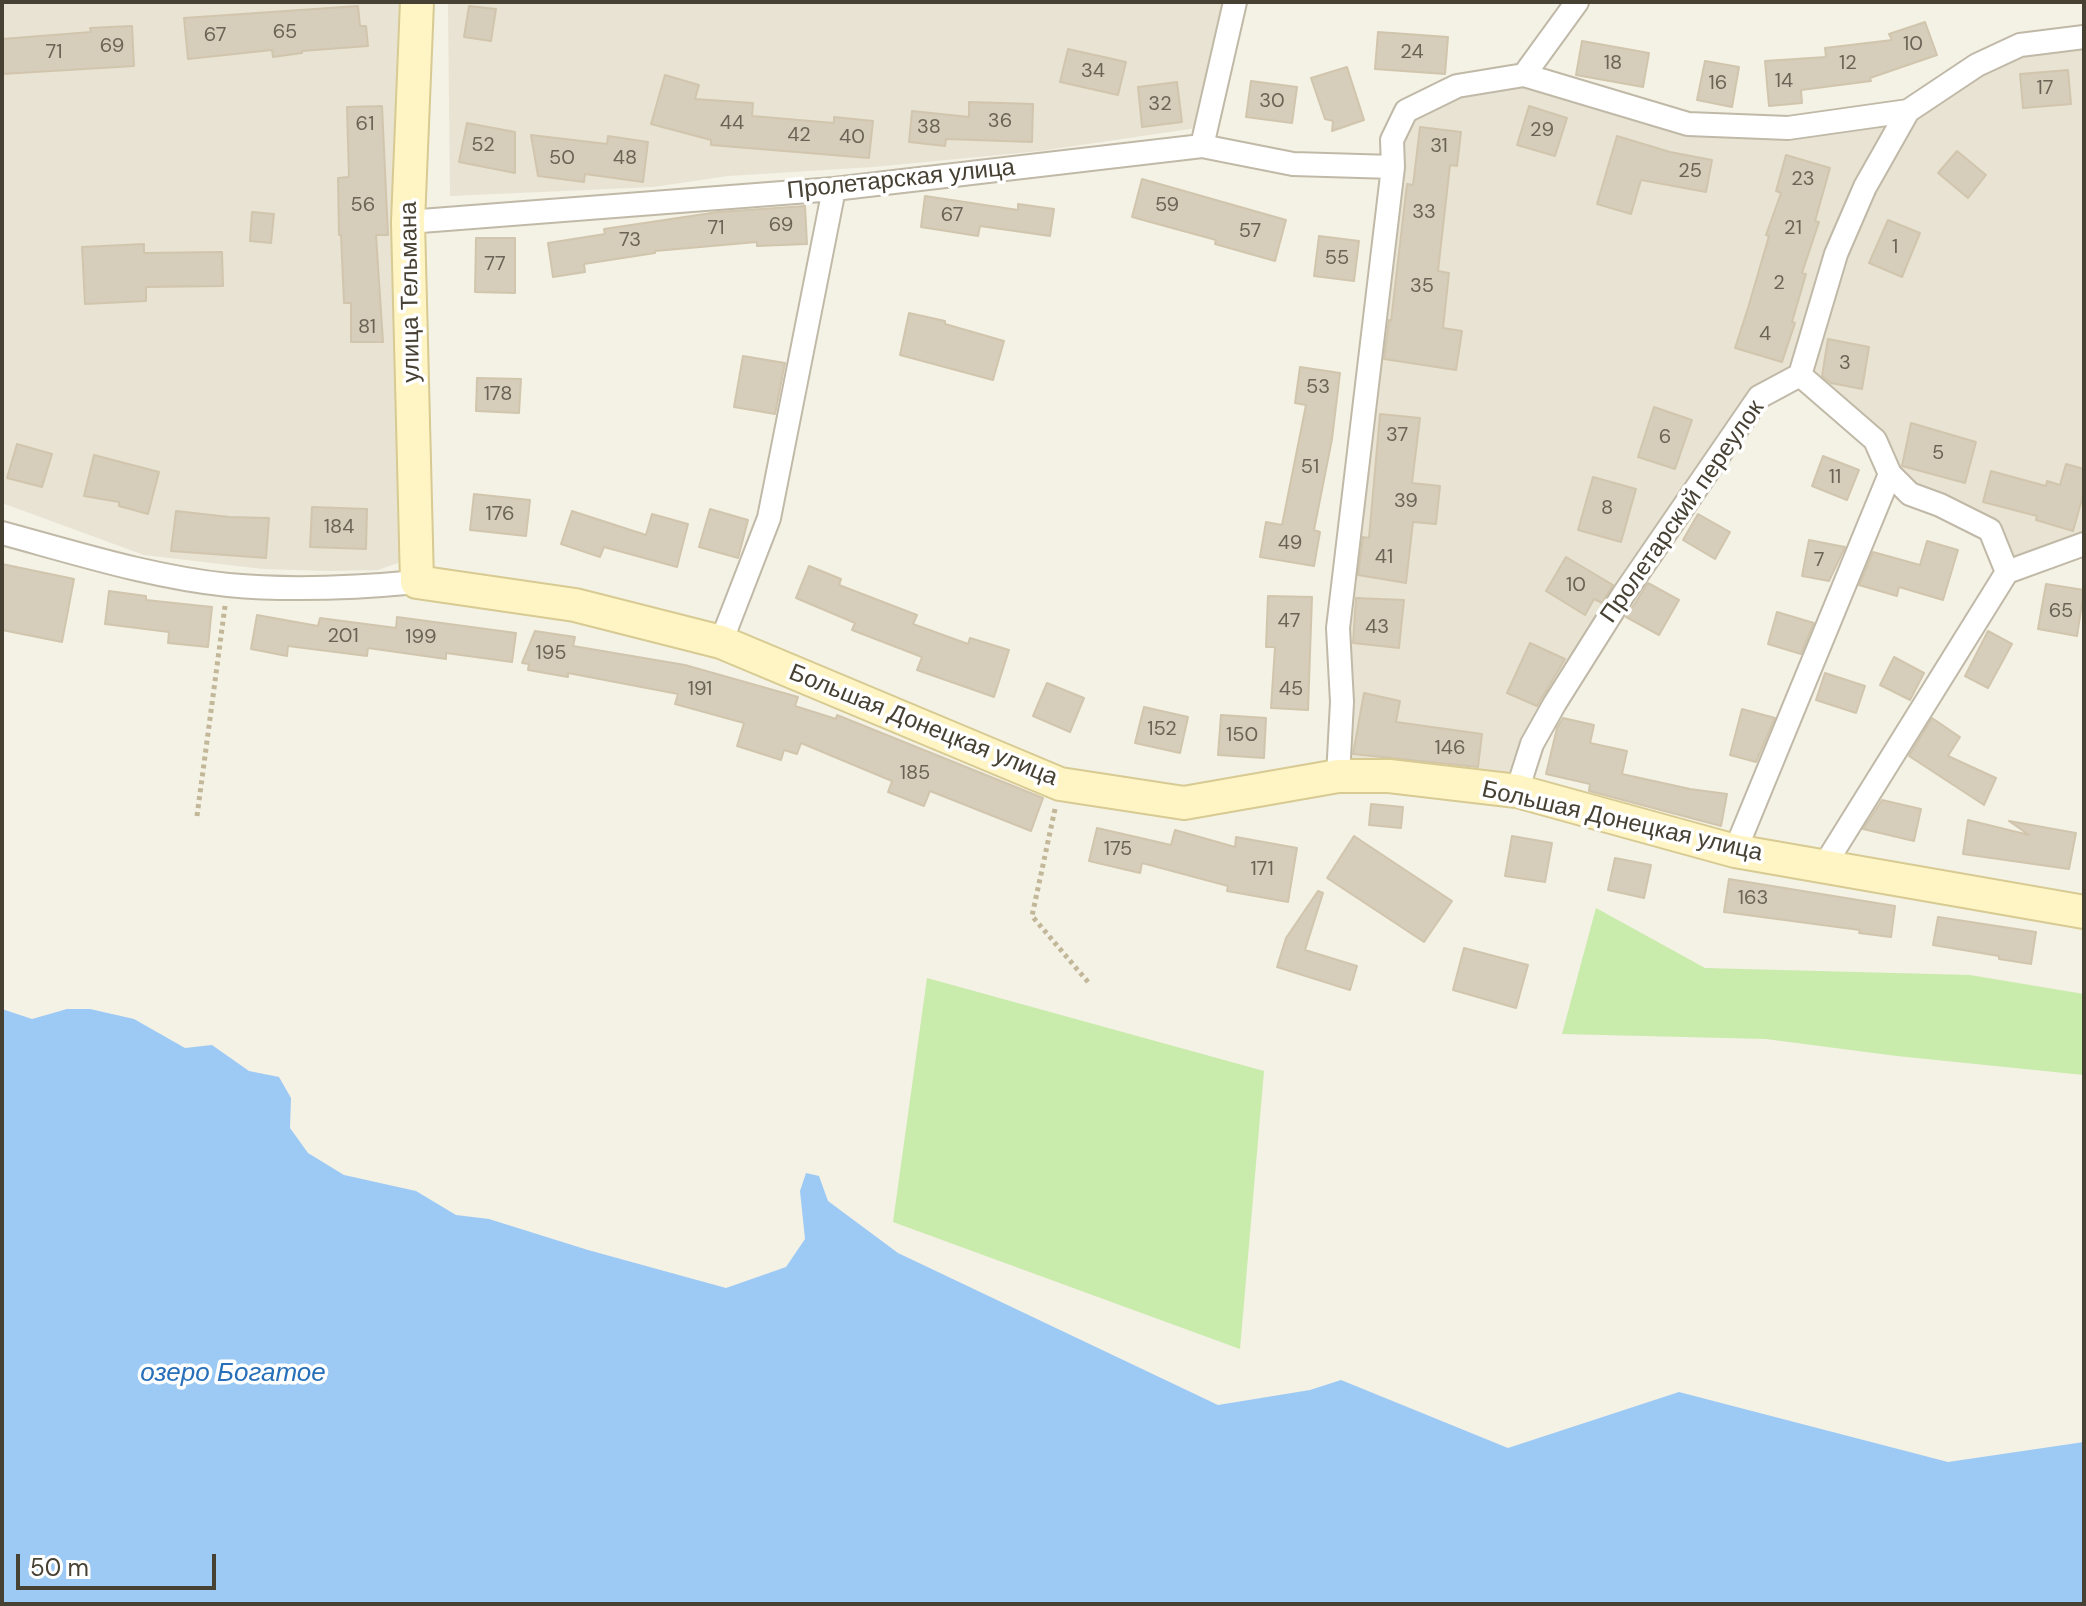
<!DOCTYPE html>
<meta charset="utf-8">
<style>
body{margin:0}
#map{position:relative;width:2086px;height:1606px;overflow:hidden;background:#f4f1e5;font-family:"DM Sans",sans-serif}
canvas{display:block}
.frame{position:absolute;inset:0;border:4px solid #474134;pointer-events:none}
.scale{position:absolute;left:16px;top:1554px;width:200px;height:36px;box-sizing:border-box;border:4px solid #474134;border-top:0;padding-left:10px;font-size:24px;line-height:28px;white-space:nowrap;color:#474134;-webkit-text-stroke:6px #fff;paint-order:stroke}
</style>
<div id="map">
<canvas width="2086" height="1606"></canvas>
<div class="frame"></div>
<div class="scale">50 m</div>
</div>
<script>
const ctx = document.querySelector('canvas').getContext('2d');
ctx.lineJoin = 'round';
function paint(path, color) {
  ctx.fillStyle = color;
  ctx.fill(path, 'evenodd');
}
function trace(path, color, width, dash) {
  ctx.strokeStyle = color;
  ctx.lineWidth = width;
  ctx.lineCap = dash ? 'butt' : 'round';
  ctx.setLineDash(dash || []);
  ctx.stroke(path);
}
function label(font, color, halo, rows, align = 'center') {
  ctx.font = font + ' "DM Sans",sans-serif';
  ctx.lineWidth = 7;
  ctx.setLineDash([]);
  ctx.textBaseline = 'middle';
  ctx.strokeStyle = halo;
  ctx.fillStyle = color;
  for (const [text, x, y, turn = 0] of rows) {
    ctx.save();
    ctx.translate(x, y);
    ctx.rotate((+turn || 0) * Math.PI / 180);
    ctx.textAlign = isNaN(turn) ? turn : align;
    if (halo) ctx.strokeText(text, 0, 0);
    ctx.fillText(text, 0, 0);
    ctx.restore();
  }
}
paint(new Path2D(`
 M2 2H402L406 560 378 570 329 571 263 569 144 555 2 503Z
 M448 2H1224L1197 128 1040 151 873 167 728 176 653 187 450 196Z
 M2084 37V544L2007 572 1990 530 1910 494 1875 440 1800 375 1769 388 1623 595 1517 791 1338 776V628L1406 111 1524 75 1688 124 1908 111 1977 65Z`), '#e8e3d3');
paint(new Path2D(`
 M1596 908 1705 968 1970 975 2084 994V1075L1897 1056 1766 1039 1562 1034Z
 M927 978 1264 1071 1240 1349 893 1222Z`), '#c9ebab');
paint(new Path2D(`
 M2 1009 32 1019 67 1009H90L134 1019 185 1048 212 1045 249 1071 279 1077 291 1098 290 1128 308 1153 344 1175 416 1191 456 1215 489 1219 588 1250 726 1288 786 1267 805 1239 800 1191 806 1173 819 1176 828 1201 898 1253 1218 1405 1310 1390 1341 1380 1508 1448 1679 1392 1948 1462 2084 1442V1604H2Z`), '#9dcaf5');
const building = new Path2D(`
 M358 6 360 26H366L368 46 302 51V53L273 57 272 50 188 59 184 18Z
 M469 6 496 9 491 41 464 37Z
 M1925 22 1937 55 1870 78 1871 81 1801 90 1802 103 1769 106 1765 61 1826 57 1825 48 1892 40 1889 34Z
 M132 26 134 66 2 74V39L91 32 90 28Z
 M1378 32 1448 37 1445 74 1375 69Z
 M1582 41 1649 53 1643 87 1576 75Z
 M1068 49 1126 62 1118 95 1060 82Z
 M1705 61 1739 67 1732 107 1697 100Z
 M1347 67 1364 120 1332 131 1333 121 1325 119 1311 78Z
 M2068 70 2071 104 2023 108 2020 74Z
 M665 75 699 85 695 99 753 103 752 116 834 123V117L873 121 869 158 711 145V140L651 124Z
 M1251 81 1297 87 1292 123 1246 117Z
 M1177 82 1182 122 1142 127 1138 87Z
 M969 102 1033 104 1032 142 946 139 945 146 909 142 912 111 969 117Z
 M382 106 388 235H376L383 342H351V303H344L341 235H339L338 178 349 177 347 107Z
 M1529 106 1567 118 1555 156 1517 145Z
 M467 123 515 132V173L459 162Z
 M1420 127 1461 132 1457 166 1450 165 1438 271 1449 273 1443 328 1462 331 1456 370 1384 359 1389 320 1391 321 1407 184 1413 185Z
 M531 135 607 144 608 136 648 142 643 182 585 174 584 182 538 176Z
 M1617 136 1670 152 1712 160 1706 192 1641 180 1631 214 1597 204Z
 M1957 151 1986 175 1968 198 1938 173Z
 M1786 155 1830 168 1815 221 1819 222 1802 273 1806 274 1792 322 1795 323 1782 362 1735 348 1748 308 1769 236 1766 235 1781 193 1776 191Z
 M1142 179 1286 220 1275 261 1215 244 1216 240 1132 217Z
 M925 196 1018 210V204L1054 209 1050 236 980 226 978 236 921 227Z
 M805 206 807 244 757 246V242L655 251V253L584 264 585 272 553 277 548 243 605 234 604 229 718 212Z
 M252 212 274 214 271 243 250 241Z
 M1888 220 1920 233 1902 277 1869 263Z
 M1319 236 1359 241 1354 281 1314 276Z
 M476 238H515V293L475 292Z
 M144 244V253L222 252 223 286 146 287V301L85 304 82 247Z
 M909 313 945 321V324L1004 341 993 380 900 355Z
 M1828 339 1869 347 1862 389 1831 383 1822 376Z
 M743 356 785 363 775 414 734 407Z
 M1300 367 1340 373 1332 439 1314 530 1320 532 1314 566 1260 557 1266 522 1282 525 1306 405 1295 403Z
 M477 378 521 379 519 413 476 411Z
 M1654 407 1692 420 1675 469 1638 457Z
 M1380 414 1420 418 1412 483 1440 486 1436 524 1413 522 1406 583 1358 575 1363 537 1369 538Z
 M1911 423 1976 442 1965 483 1902 466Z
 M17 444 52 454 42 487 7 478Z
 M94 455 159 472 148 514 119 506V502L84 496Z
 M1823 456 1859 470 1847 500 1812 486Z
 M2066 464 2084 469V492L2073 531 2036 520 2037 516 1983 502 1991 471 2046 486 2047 481 2060 485Z
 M1593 477 1636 489 1621 542 1578 530Z
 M474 494 530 500 526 536 470 530Z
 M312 507 367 509 366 549 310 547Z
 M710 509 748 520 738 558 699 547Z
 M176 511 229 517 269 518 266 558 171 551Z
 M572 511 646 535 652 514 688 524 677 567 604 547 600 557 561 544Z
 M1698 514 1730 532 1715 559 1683 540Z
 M1809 540 1845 547 1829 581 1802 576Z
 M1927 541 1958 550 1943 600 1899 587 1897 596 1859 585 1873 552 1920 565Z
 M1566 557 1613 585 1602 603 1594 599 1585 615 1546 591Z
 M2 564 74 579 62 642 2 630Z
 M809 566 841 579 839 585 917 615 913 624 968 644 970 638 1009 650 994 697 917 670 922 657 852 630 855 623 796 598Z
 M1648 583 1679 600 1659 635 1626 617Z
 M2046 584 2084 590 2077 636 2038 629Z
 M109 591 146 596V600L212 607 208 647 168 643 169 632 105 624Z
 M1268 596 1312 597 1308 710 1271 708 1275 647H1266Z
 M1356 598 1404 600 1399 648 1353 643Z
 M1777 612 1814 623 1801 654 1768 644Z
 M257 615 318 626 320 618 396 628 397 617 516 633 512 662 446 653V659L368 648 367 656 288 646 287 656 251 649Z
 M535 631 575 637 573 646 685 665 798 697 795 706 836 719 837 715 1043 798 1031 831 930 791 924 806 888 792 892 781 801 743 797 754 784 750 781 760 737 746 744 723 675 704 678 694 568 673V677L528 670 529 664 522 663Z
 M1988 631 2012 644 1988 688 1965 676Z
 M1530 643 1565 659 1537 706 1507 693Z
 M1894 657 1924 673 1910 700 1880 685Z
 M1825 673 1865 686 1856 713 1816 700Z
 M1047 683 1084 698 1070 732 1033 716Z
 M1364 693 1400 701 1396 722 1482 734 1478 767 1353 754Z
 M1144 707 1188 717 1180 753 1135 743Z
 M1742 709 1775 718 1756 762 1730 755Z
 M1221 715 1266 718 1264 758 1218 755Z
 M1563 718 1594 725 1590 743 1627 751 1622 774 1690 789 1727 794 1721 826 1589 791 1590 784 1546 774 1557 728Z
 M1932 718 1960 737 1948 756 1996 778 1984 805 1909 756Z
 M1882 800 1921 809 1914 841 1863 829Z
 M1371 804 1403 807 1401 828 1369 825Z
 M1968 820 2029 835 2009 821 2076 833 2069 869 1963 854Z
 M1097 828 1171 845 1175 830 1235 847 1236 837 1297 848 1288 902 1227 891 1228 886 1142 863 1140 873 1089 861Z
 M1354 836 1452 901 1424 942 1327 878Z
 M1512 836 1552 843 1545 882 1505 876Z
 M1615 858 1651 865 1644 898 1608 890Z
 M1729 879 1895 906 1891 937 1859 933 1860 930 1724 912Z
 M1318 891 1323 893 1305 950 1357 966 1350 990 1277 967 1286 938Z
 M1938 917 2036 932 2031 964 1999 959V956L1933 945Z
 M1464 948 1528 965 1516 1008 1453 990Z`);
paint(building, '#d6cdba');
trace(building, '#d1c6ad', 2);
const street = new Path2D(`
 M1524 75 1577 2
 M1202 146 1235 2
 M408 222 834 189 1202 146 1293 164 1393 167 1392 140 1406 111 1457 86 1524 75 1688 124 1788 128 1908 111 1977 65 2020 45 2084 37
 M1800 375 1875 440 1890 474 1910 494 1940 505 1990 530 2007 572
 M2 533C76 553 151 577 228 585 291 591 354 588 417 582
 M721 642 769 518 834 189
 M1338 776 1342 702 1338 628 1393 167
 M1517 791 1532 744 1555 703 1623 595 1759 397 1800 375 1836 254 1865 187 1908 111
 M1735 851 1890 474
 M1824 866 2007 572 2084 544`);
const secondary = new Path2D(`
 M417 2 408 222 417 582 575 605 721 642 1060 784 1184 803 1338 776H1389L1517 791 1735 851 2084 912`);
trace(street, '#c0b9a7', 26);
trace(secondary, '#d7ca92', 36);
trace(new Path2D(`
 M1055 809 1032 916 1088 982
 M197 816 225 606`), '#c2b798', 5, [4, 4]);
trace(street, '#fff', 22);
trace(secondary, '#fff5c4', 32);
label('20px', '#6b6456', null, [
 ["65",285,33],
 ["67",215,36],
 ["10",1913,45],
 ["69",112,47],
 ["71",54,53],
 ["24",1412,53],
 ["18",1613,64],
 ["12",1848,64],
 ["34",1093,72],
 ["14",1784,82],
 ["16",1718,84],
 ["17",2045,89],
 ["30",1272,102],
 ["32",1160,105],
 ["36",1000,122],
 ["44",732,124],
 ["61",365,125],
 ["38",929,128],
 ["29",1542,131],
 ["42",799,136],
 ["40",852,138],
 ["52",483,146],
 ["31",1439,147],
 ["50",562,159],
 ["48",625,159],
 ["25",1690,172],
 ["23",1803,180],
 ["56",363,206],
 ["59",1167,206],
 ["33",1424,213],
 ["67",952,216],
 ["69",781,226],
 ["71",716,229],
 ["21",1793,229],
 ["57",1250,232],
 ["73",630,241],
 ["1",1895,248],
 ["55",1337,259],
 ["77",495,265],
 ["2",1779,284],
 ["35",1422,287],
 ["81",367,328],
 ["4",1765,335],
 ["3",1845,364],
 ["53",1318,388],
 ["178",498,395],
 ["37",1397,436],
 ["6",1665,438],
 ["5",1938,454],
 ["51",1310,468],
 ["11",1835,478],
 ["39",1406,502],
 ["8",1607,509],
 ["176",500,515],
 ["184",339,528],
 ["49",1290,544],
 ["41",1384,558],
 ["7",1819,561],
 ["10",1576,586],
 ["65",2061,612],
 ["47",1289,622],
 ["43",1377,628],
 ["201",343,637],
 ["199",421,638],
 ["195",551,654],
 ["191",700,690],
 ["45",1291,690],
 ["152",1162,730],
 ["150",1242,736],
 ["146",1450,749],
 ["185",915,774],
 ["175",1118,850],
 ["171",1262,870],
 ["163",1753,899]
]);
label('24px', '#474134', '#fff', [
 ["Пролетарская улица",901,180,-6],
 ["улица Тельмана",411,292,-91],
 ["Пролетарский переулок",1683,512,-55],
 ["Большая Донецкая улица",923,726,22],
 ["Большая Донецкая улица",1622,822,13]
]);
label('italic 26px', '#2770b9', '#fff', [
 ["озеро Богатое",233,1374]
]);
</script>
